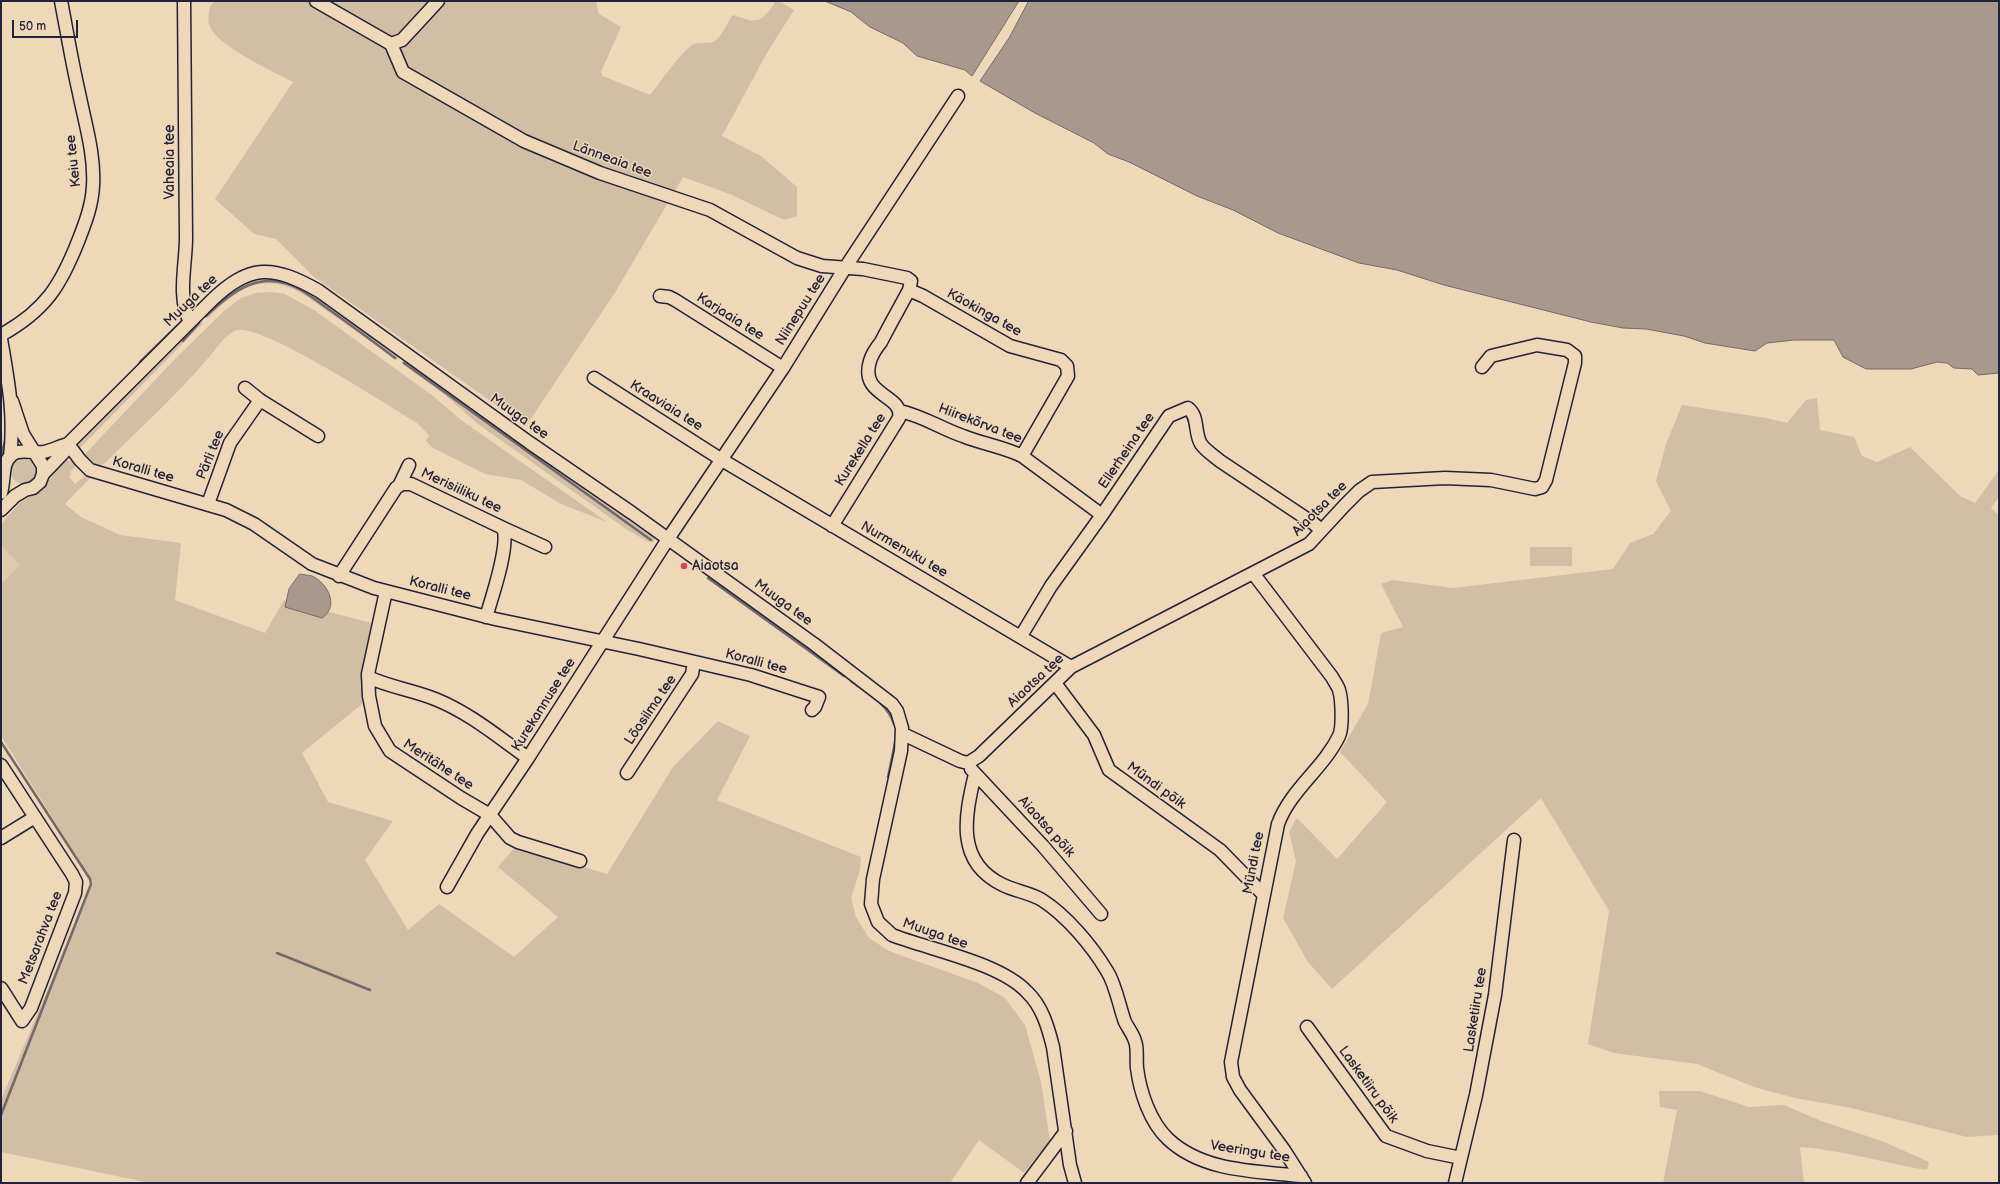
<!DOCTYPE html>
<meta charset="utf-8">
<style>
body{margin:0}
#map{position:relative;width:2000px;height:1184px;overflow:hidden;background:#efd8b7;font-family:"Balsamiq Sans",sans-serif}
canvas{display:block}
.frame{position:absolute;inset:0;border:2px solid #22223b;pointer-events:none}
.scale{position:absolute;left:12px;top:20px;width:66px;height:18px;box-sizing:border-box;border:2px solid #22223b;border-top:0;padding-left:5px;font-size:12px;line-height:14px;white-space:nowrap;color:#22223b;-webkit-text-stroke:3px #efd8b7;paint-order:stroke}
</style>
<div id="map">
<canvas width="2000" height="1184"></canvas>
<div class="frame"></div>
<div class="scale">50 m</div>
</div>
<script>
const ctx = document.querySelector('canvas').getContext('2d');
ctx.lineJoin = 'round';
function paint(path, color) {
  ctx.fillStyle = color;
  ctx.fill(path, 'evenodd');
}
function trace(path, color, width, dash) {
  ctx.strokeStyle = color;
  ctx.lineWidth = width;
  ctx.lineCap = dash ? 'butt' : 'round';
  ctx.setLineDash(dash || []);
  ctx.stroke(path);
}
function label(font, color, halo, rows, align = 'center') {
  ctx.font = font + ' "Balsamiq Sans",sans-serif';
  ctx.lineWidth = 3;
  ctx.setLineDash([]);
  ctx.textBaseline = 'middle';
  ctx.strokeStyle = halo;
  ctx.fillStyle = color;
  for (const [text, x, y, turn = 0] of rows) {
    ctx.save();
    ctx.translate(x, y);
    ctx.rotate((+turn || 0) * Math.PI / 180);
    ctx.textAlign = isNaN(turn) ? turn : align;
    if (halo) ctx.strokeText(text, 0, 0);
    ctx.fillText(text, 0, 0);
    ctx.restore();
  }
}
paint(new Path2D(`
 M1 545 21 565 1 584Z`), '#e0caae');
paint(new Path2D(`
 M215 1H596L599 14 621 27 601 72 603 76 650 95C663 79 676 58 692 45 698 41 707 44 713 42 722 38 727 22 733 15 759 24 760 24 776 1H779L794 10 768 51 722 136 761 156 797 187V216L784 220 732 195 683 177 616 291 526 426 313 276 276 239 254 234 215 199 293 82C274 72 219 47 210 27 207 21 209 13 210 6Z
 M261 277H276L307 290 399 356 397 360 306 296C263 270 240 287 208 318H204L203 316C220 298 237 284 261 277Z
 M271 292 285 294 314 310 433 396 461 420 607 522 561 504 521 480 485 474 433 448 426 441 429 435 417 423C389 406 263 324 237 330 226 333 217 348 209 357 177 395 140 428 105 463L96 467 89 465 84 455 176 358 225 310 241 298 256 293Z
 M200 320 203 323 192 334 79 449V444L140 379Z
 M404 359 656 536 653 542 647 541 629 531 478 424 445 395 401 363Z
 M1817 398 1820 430 1854 437 1862 456 1877 462 1910 447 1960 496 1975 503 1999 470V497L1991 508 1999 515V1135L1967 1137 1851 1108 1795 1098 1754 1087 1697 1064 1614 1053 1588 1044 1609 911 1541 798 1332 989 1308 962 1283 918 1296 861 1289 832 1297 818 1337 859 1387 802 1340 752 1368 704 1381 633 1403 627 1381 584 1392 580 1453 588 1613 569 1630 543 1653 534 1671 511 1656 481 1666 444 1682 405 1766 418 1787 423 1806 400Z
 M10 470a14 14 0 1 1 28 0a14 14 0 1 1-28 0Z
 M66 460 74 462 77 465 70 472 71 474 69 477 75 484 86 475 92 476 65 504 81 517 120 535 181 543 175 600 265 633 284 600 379 625 362 704 302 753 328 802 393 821 365 860 408 930 439 904 514 957 558 917 498 867 516 846 607 874 673 767 718 721 750 736 717 800 861 857 860 870 851 898 856 917 869 938 889 951 978 983 1005 998 1025 1025 1041 1082 1050 1141 1024 1173 979 1140 950 1183H150L1 1152V1100L93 882 1 736V584L20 565 1 545V526L5 519 22 501 43 490 55 471Z
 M1530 547H1572V566H1530Z
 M1659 1091H1700L1749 1107 1784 1105 1821 1121 1882 1141 1929 1162 1927 1170C1884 1163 1843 1150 1800 1147L1804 1183H1663L1677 1110 1660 1107Z`), '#d1bea5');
const water = new Path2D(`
 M825 1H1019L972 76 965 70 917 56 903 43 870 27 851 12Z
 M1029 1H1999V373L1978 375 1972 369 1954 368 1947 363 1937 362 1911 369H1866L1843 357 1834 340H1794L1767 343 1755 351 1705 343 1684 336 1646 329 1623 328 1591 322 1444 285 1397 270 1359 263 1278 233 1233 210 1197 196 1129 162 1108 154 1094 143 1035 113 980 81 1009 38Z
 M300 574C303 575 309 575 312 576 329 584 339 607 322 618L285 607 289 589Z`);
paint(water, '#a9998d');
trace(water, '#73696c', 1);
trace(new Path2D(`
 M206 316C233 290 262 268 301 290 311 296 321 304 331 311 352 326 374 342 395 358
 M183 341 199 323
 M140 362 182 321
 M404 363 651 540
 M1 456 5 441
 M708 578 844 676
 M851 681C867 693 887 703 894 724
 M1 742 90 879 91 884 1 1115
 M888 777 896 738
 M277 953 370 990`), '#73696c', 2.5);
const minor = new Path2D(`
 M184 1C185 80 186 159 186 238 186 265 177 297 190 322
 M316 1 391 44
 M391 44 403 72 524 141 600 173 710 210 797 258 822 266 863 269 907 278 911 281 909 290 923 296 1010 346 1061 360 1067 366 1068 376 1022 456
 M391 44 402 40 438 1
 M660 296 669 297 675 300 783 368
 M1 335C46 310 61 285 79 239 86 221 92 205 93 186 95 155 85 123 79 93 72 63 67 32 61 1
 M1 339C8 380 15 415 10 457
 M594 378 722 460 1071 667
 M245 388 260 400 318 436
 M900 411C923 416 942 429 963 436 983 444 1004 447 1022 456L1102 515
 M68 444 80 460 90 470 226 510 254 524 312 564 374 588 495 619 639 649 751 675 819 697 815 707 812 710
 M43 474 65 451 68 444 211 301C250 263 273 265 319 291L530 443 632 513 814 644 892 704 897 711 902 728 901 751 873 879 871 904 878 922 892 935C931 950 1000 963 1027 992 1042 1006 1048 1027 1053 1047L1070 1165 1075 1183
 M399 486 409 465
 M1 493C4 483 3 470 6 463 13 445 31 454 44 452 53 450 60 446 68 444
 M208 504 230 443 260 400
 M1 510 15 496 25 490 33 488 40 482 43 474V466L23 434 12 401
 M832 526 899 418C904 394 859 397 870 361 872 354 877 347 881 342 890 324 900 307 909 290
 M503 528 545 547
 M1253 573 1332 677C1334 681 1338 686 1339 690 1342 699 1343 728 1339 736 1323 769 1291 789 1278 824L1231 1062 1233 1077 1240 1090 1284 1150 1305 1183
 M339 576 396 488 401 484H411L503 528C510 545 492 597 486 617
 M386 591 368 674 369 696 375 726 390 751 461 798 490 815 510 838 518 842 580 861
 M1021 636 1051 586 1102 515 1169 416 1188 408C1199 416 1194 433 1201 444 1205 450 1214 456 1220 461L1313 523 1321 530
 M368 677C389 687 413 690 435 699 470 713 498 737 528 758
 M1055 683 1094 735 1109 770 1220 850 1263 894
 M903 734 960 761 968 763 979 756 1071 667 1309 544 1345 505 1359 491 1372 482 1445 478 1491 480 1535 489 1542 487 1546 480 1575 363V356L1567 350 1537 345 1491 356 1482 367
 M1 765 72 874 76 882 75 893 31 1008 22 1021 1 988
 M971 769 1043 846 1101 914
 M627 773 692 674 694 662
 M975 774C965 816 955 862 1003 885 1015 891 1031 893 1042 900 1067 916 1092 946 1107 971 1116 985 1119 1006 1125 1022 1128 1028 1133 1034 1135 1041 1138 1048 1136 1059 1137 1068 1140 1092 1150 1122 1168 1139 1203 1172 1256 1171 1301 1176
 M1 838 35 817
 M447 887 477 834 528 758 668 539 783 368 845 268 958 96
 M1307 1027 1386 1136 1427 1151 1461 1158
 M1027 1183 1066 1131
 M1455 1183 1476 1095 1495 995 1514 840`);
trace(minor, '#22223b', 15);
trace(minor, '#efd8b7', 12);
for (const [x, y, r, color] of [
 [684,566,4,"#d1495b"]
]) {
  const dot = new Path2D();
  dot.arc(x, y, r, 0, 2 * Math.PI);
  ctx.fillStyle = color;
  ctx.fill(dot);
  trace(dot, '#efd8b7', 1.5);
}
label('14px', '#22223b', '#efd8b7', [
 ["Länneaia tee",612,160,20],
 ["Keiu tee",74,161,-96],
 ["Vaheaia tee",170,162,-90],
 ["Muuga tee",191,301,-44],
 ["Niinepuu tee",801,310,-58],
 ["Käokinga tee",984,313,29],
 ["Karjaaia tee",730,317,32],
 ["Kraaviaia tee",666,406,32],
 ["Muuga tee",519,417,35],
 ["Hiirekõrva tee",980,424,21],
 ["Kurekella tee",861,450,-58],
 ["Ellerheina tee",1127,451,-56],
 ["Pärli tee",211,455,-68],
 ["Koralli tee",143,470,16],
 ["Merisiiliku tee",461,491,25],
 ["Aiaotsa tee",1320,509,-45],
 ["Nurmenuku tee",904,550,30],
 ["Koralli tee",440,589,14],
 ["Muuga tee",783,603,36],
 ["Koralli tee",756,662,15],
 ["Aiaotsa tee",1036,681,-43],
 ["Kurekannuse tee",544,705,-58],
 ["Lõosilma tee",651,710,-56],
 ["Meritähe tee",438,765,33],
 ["Mündi põik",1156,786,36],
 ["Aiaotsa põik",1046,827,48],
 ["Mündi tee",1254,863,-79],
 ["Muuga tee",935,934,19],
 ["Metsarahva tee",41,938,-69],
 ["Lasketiiru tee",1476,1010,-81],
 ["Lasketiiru põik",1368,1085,54],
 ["Veeringu tee",1250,1152,9]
]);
label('14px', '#22223b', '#efd8b7', [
 ["Aiaotsa",692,566]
], 'left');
</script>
